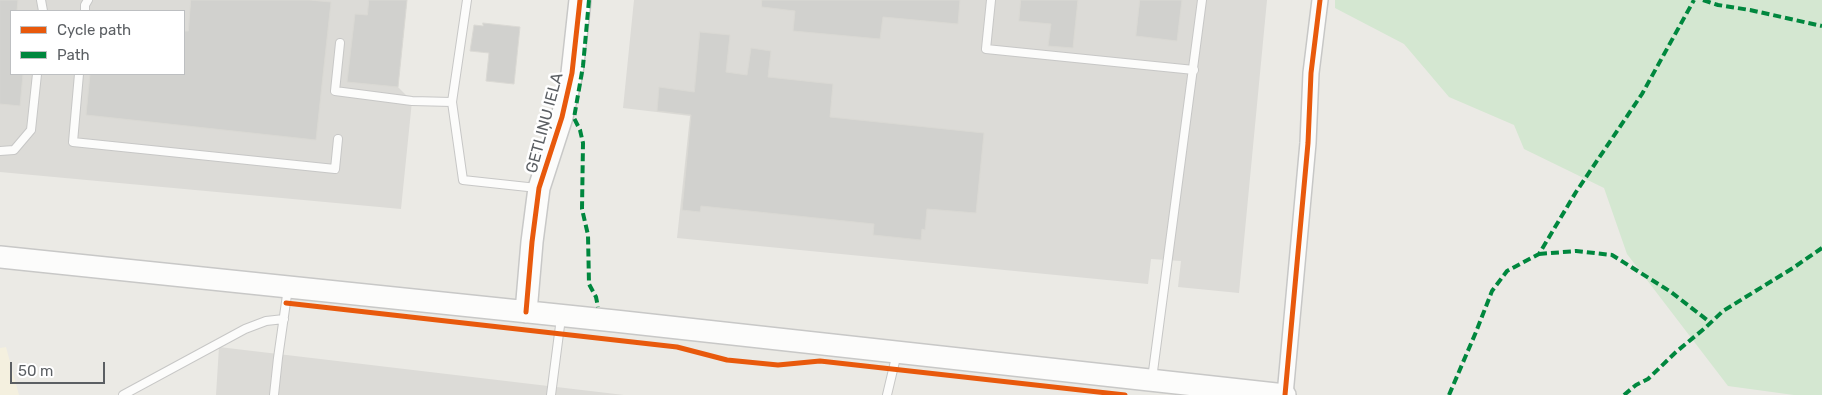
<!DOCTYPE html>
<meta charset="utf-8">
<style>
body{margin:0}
#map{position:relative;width:1822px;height:395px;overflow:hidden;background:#ebeae5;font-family:Rubik,sans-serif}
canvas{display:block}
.legend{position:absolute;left:10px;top:10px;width:175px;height:65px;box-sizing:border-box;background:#fff;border:1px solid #bdbfc1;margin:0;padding:6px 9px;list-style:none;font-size:15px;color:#5b5f63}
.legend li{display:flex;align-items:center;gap:10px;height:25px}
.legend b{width:25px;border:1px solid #bdbfc1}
.scale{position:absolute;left:10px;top:362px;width:95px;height:22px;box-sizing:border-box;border:2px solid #5b5f63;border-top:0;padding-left:6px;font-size:15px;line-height:18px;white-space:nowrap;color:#5b5f63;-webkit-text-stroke:4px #fff;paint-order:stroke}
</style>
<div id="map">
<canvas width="1822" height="395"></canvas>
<ul class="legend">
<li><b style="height:6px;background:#e8590c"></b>Cycle path</li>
<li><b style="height:6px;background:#00873e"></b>Path</li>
</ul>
<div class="scale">50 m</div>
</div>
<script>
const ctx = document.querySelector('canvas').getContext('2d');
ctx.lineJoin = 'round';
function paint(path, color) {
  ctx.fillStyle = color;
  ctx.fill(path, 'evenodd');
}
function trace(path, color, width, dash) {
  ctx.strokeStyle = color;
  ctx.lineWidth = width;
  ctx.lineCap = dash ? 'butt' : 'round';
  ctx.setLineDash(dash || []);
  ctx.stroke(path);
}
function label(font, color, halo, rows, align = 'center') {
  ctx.font = font + ' Rubik,sans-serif';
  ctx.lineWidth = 5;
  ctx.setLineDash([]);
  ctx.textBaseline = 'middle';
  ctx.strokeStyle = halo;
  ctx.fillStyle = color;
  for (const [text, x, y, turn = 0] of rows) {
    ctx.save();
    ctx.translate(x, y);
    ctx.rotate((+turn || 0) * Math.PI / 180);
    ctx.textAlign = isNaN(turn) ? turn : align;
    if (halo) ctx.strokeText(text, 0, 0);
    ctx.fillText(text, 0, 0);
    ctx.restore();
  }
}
paint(new Path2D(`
 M6 347 19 395H0V348Z`), '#f4f0df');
paint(new Path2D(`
 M0 0H407L398 87 412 101 401 209 0 172ZM11 11H184V74H11Z
 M634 0H1267L1239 293 1178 287 1181 261 1151 259 1148 284 677 238 690 116 623 108Z
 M219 347 624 395H216Z`), '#dcdbd7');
paint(new Path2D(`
 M1335 0H1822V395H1794L1728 386 1627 254 1604 188 1524 149 1514 125 1449 97 1404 44 1335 8Z`), '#d4e7d1');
const building = new Path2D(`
 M0 0H18L17 11H11V74H23L20 106 0 104Z
 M191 0H310L331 2 316 140 86 115 90 74H184V31H188Z
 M369 0H407L398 87 347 82 355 14 367 15Z
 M762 0H960L958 24 883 17 880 39 793 31 795 11 762 7Z
 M1021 0H1078L1073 48 1048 46 1051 24 1019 21Z
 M1140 0H1182L1177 41 1136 36Z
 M483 23 520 27 514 84 486 81 489 53 470 51 474 25 483 26Z
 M700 32 730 35 726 72 747 75 751 48 771 51 768 77 833 84 830 117 984 133 976 213 927 209 925 230 922 229 921 240 873 235 874 224 701 206 700 212 682 210 691 115 657 111 659 87 694 92Z`);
paint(building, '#d1d1ce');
trace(building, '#dad9d4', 1);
const lane = new Path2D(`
 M41 0 43 11
 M467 0 452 102 463 180 537 188
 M991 0 986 49 1194 70
 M85 11V5L88 0
 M340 43 335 91 412 101 452 102
 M79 74 73 142 335 169 338 139
 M0 151 14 150 31 130 37 74
 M1152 379 1202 0
 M123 395 245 329 266 321 284 319
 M274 395 278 358 288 288
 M551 395 561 318
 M887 395 897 353`);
const street = new Path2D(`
 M1285 395 1308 143 1311 73 1320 0`);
const secondary = new Path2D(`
 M0 257 615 321 1285 395
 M526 312 532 242 539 188 562 117 572 73 580 0`);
trace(lane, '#c7c7c6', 10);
trace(street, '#c7c7c6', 18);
trace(secondary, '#c8c8c7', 24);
trace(lane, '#fcfcfb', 8);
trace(street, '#fcfcfb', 15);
trace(secondary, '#fcfcfb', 21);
trace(new Path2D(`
 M589 0 583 66 574 118 580 130 583 143 582 209 588 235 589 284 596 297 598 307
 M1703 0 1718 5 1750 10 1822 26
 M1539 254 1576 251 1612 255 1671 292 1711 323
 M1449 395 1476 332 1492 291 1507 271 1539 254 1576 192 1642 94 1694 0
 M1624 395 1636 385 1648 379 1676 352 1705 328 1723 311 1793 268 1822 248`), '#00873e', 4, [8, 4]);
trace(new Path2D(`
 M286 303 677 347 727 360 778 365 820 361 1125 395
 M526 312 532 242 539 188 562 117 572 73 580 0
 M1285 395 1308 143 1311 73 1320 0`), '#e8590c', 5);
label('16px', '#5b5f63', '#fff', [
 ["GETLIŅU IELA",545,123,-75]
]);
</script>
